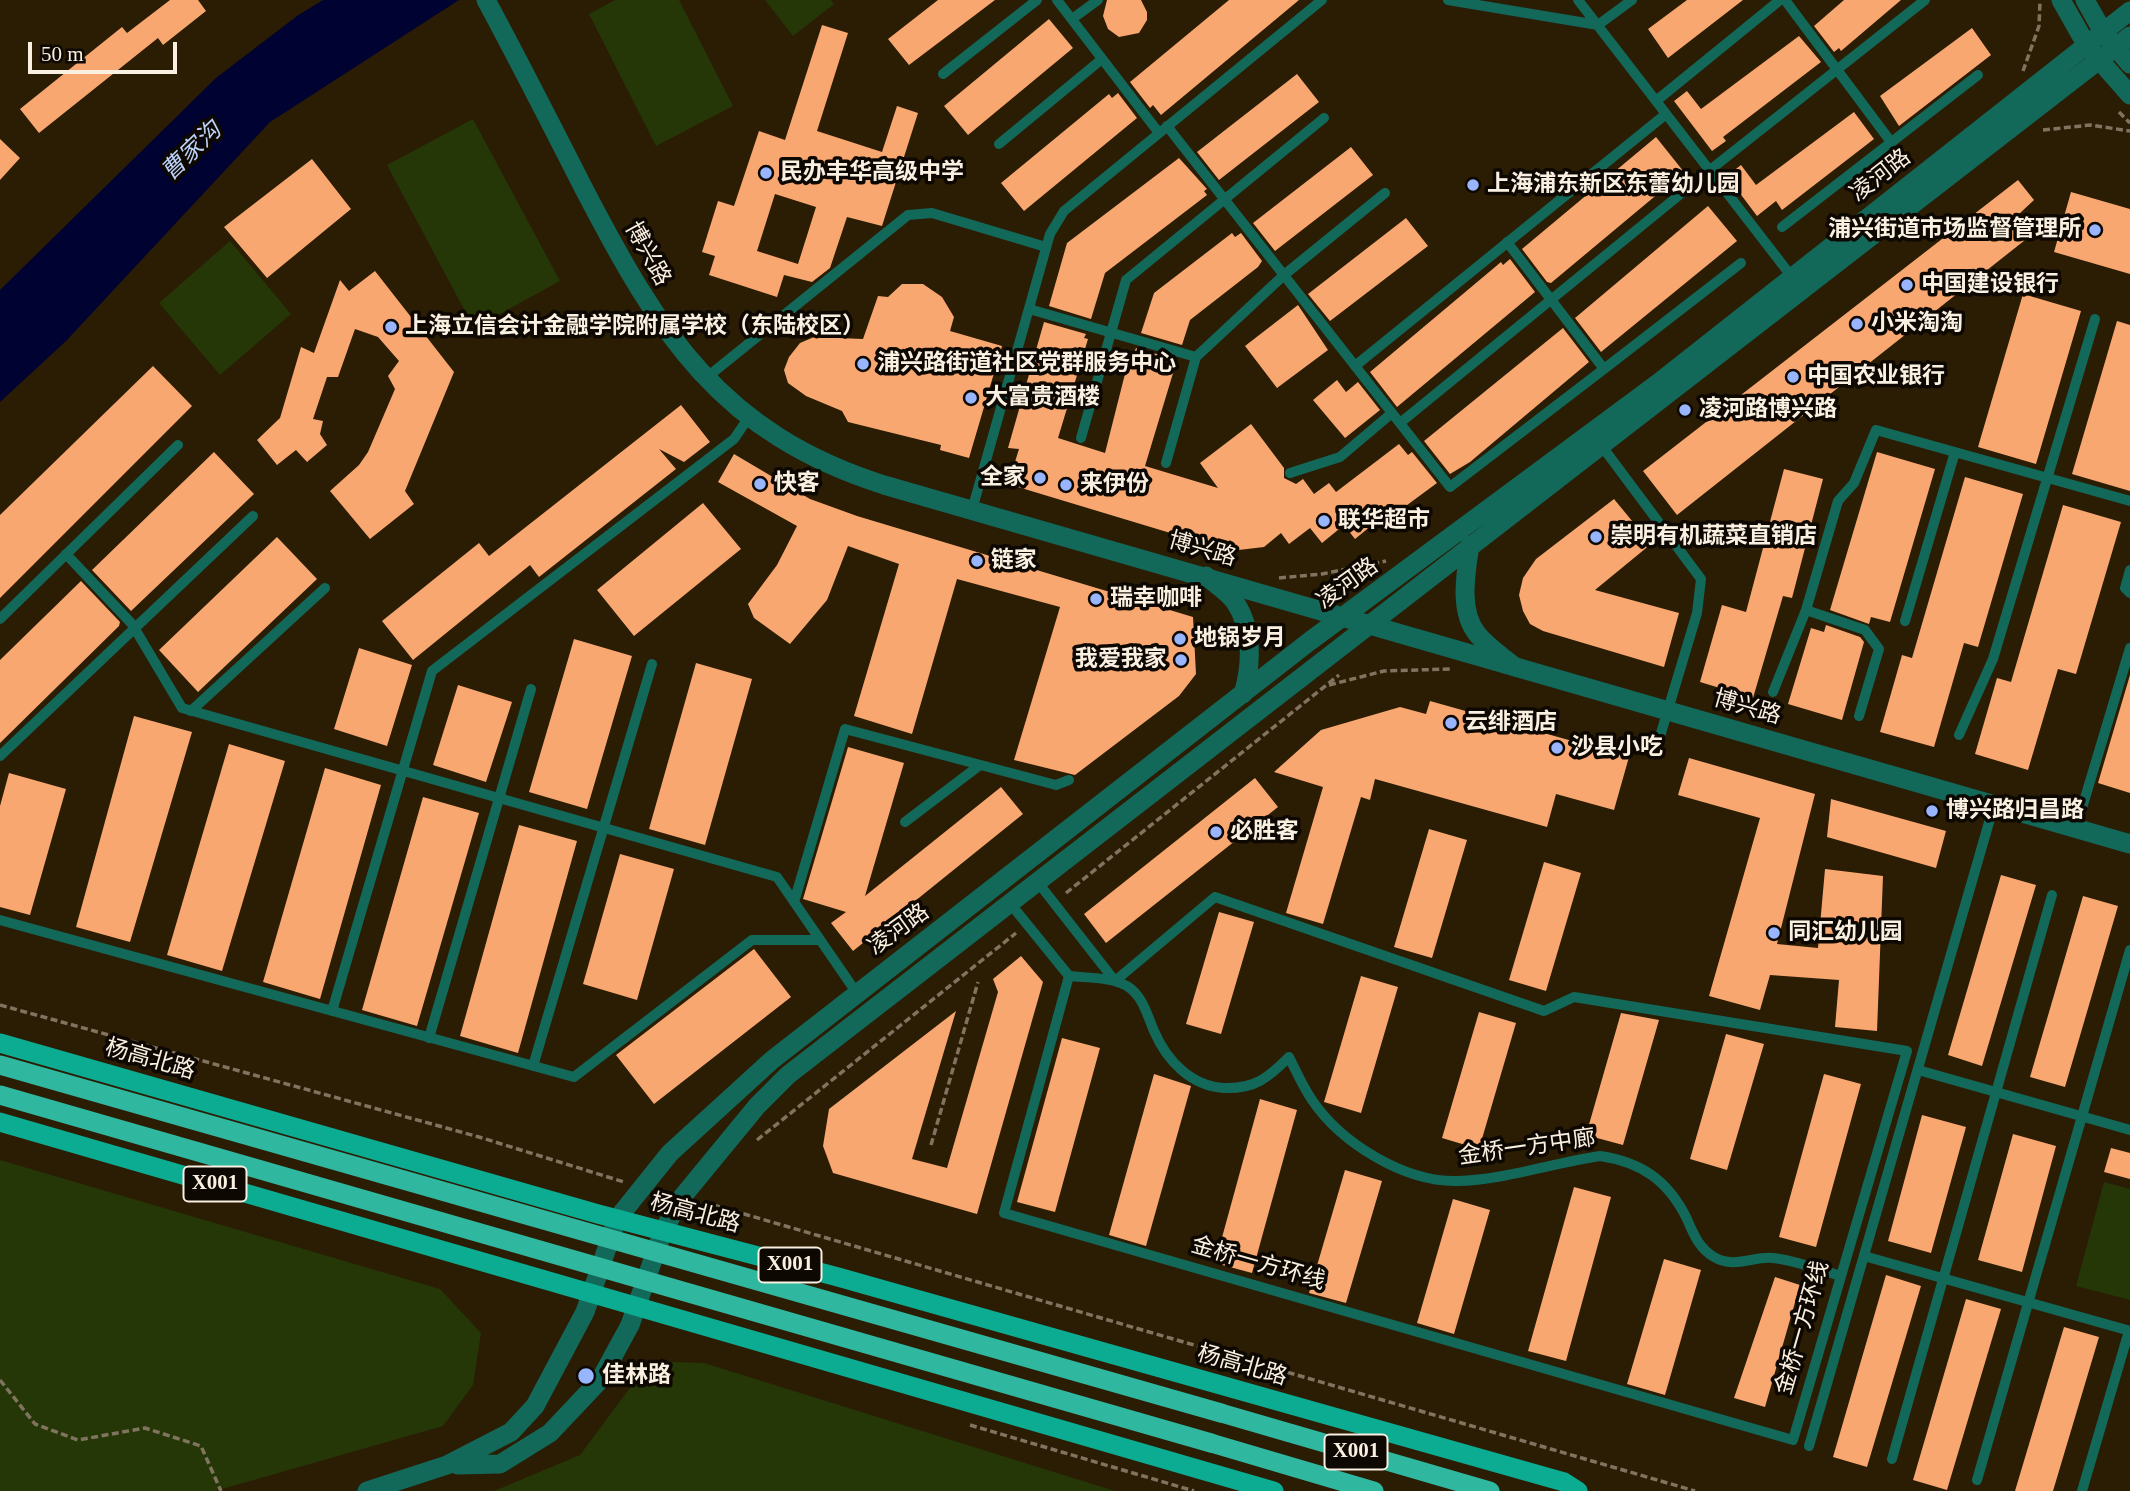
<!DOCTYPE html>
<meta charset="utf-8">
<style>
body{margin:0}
#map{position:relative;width:2130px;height:1491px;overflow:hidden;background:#2b1c04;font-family:"Times New Roman",serif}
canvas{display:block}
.scale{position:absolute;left:28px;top:42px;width:149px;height:32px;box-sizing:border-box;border:4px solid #faf0e1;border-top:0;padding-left:9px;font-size:21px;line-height:24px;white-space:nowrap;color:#faf0e1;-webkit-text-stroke:5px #0e0802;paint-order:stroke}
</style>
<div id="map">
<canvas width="2130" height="1491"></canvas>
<div class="scale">50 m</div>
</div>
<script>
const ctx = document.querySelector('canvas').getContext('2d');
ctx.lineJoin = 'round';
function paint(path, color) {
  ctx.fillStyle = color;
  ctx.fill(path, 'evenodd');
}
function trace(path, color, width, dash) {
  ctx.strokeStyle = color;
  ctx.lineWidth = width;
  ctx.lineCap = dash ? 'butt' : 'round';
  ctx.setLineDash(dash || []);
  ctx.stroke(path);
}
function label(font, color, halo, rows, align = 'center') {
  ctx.font = font + ' "Times New Roman","Noto Sans SC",serif';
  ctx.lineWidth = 7;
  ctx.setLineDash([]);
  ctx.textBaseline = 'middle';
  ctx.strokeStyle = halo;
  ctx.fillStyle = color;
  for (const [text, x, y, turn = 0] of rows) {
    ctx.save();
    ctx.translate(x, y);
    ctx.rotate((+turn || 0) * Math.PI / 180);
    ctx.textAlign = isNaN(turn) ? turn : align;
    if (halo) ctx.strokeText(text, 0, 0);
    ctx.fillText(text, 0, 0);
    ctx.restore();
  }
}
paint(new Path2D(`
 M615 0H679L733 106 656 146 589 14Z
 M765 0H831L834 4 793 36Z
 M473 119 560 281 474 328 387 165Z
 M230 241 291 314 220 375 159 303Z
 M0 1160 440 1289 481 1333 473 1385 443 1426 215 1491H0Z
 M2104 1182 2130 1189V1300L2076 1286Z
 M650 1361 704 1363 1115 1491H494L580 1455Z`), '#253706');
paint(new Path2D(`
 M323 0H459L270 122 66 341 0 402V290L216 78 297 16Z`), '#000231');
paint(new Path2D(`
 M170 0H198L206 11 163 45 158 38 39 133 20 109 122 27 127 33Z
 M938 0H995L909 65 888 39Z
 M1107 0H1141L1147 12V20L1139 33 1119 37 1108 29 1103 16Z
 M1229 0H1299L1161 115 1153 105 1150 108 1130 82Z
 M1687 0H1743L1668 58 1648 29Z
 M1844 0H1901L1841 51 1839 48 1834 52 1814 26Z
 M1049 19 1073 48 968 135 944 106Z
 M822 25 848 33 817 131 882 152 897 106 918 113 882 226 847 217 830 268 812 282 784 275 777 297 709 275 715 256 702 252 718 201 734 206 759 131 785 140ZM775 194 816 207 798 264 757 251Z
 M1972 28 1991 55 1899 126 1880 96Z
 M1799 36 1821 62 1723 137 1726 141 1712 151 1674 101 1687 91 1701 109Z
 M1297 74 1319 102 1219 180 1197 152Z
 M1118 93 1137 118 1024 211 1001 183 1109 94 1112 98Z
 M1854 112 1874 139 1782 210 1776 201 1757 216 1727 176 1741 165 1756 185Z
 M1656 137 1684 172 1551 283 1547 282 1522 249Z
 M0 139 20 158 0 180Z
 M1351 147 1373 175 1275 251 1253 223Z
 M1179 158 1207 189 1204 191 1207 195 1105 273 1091 319 1049 306 1067 243Z
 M312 159 351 209 267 278 224 227Z
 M2018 180 2034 200 2018 215 2034 233 1677 515 1643 471Z
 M2071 192 2130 209V274L2054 252Z
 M1708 206 1737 241 1601 352 1575 318Z
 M1406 218 1428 246 1330 321 1308 294Z
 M1232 233 1235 237 1241 233 1262 261 1258 267 1190 320 1182 345 1141 333 1154 293Z
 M1510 259 1535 292 1397 407 1370 372 1501 262 1503 265Z
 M375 271 454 372 405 491 414 504 370 539 330 491 359 465 368 452 395 389 388 376 399 361 378 337 355 329 338 377H327L313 419 323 421 320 434 327 445 307 462 296 450 277 465 257 440 280 418 301 347 314 353 340 280 349 291Z
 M902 284H923L942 297 954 317 950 331 1002 346 969 458 940 450 941 445 848 422 842 411 806 396 788 383 784 370 789 357 800 343 814 337 863 339 878 296 888 297Z
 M2023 294 2081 311 2036 464 1978 447Z
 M1298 305 1328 350 1277 388 1245 346Z
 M2117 321 2130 325V491L2072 474Z
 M1044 322 1086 334 1084 338 1088 339 1058 438 1105 453 1130 354 1133 355 1136 348 1177 360 1145 466 1218 488 1200 463 1251 424 1284 468V478L1296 484 1303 479 1314 494 1329 483 1336 492 1399 444 1408 455 1412 452 1437 483 1380 525 1377 521 1355 539 1344 525 1322 543 1310 528 1289 544 1281 533 1264 547 1230 551 1008 484 1019 449 1008 448Z
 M1563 328 1589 362 1470 462 1450 474 1424 441Z
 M153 366 192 406 0 598V515Z
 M1337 380 1346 392 1358 382 1380 410 1345 438 1313 400Z
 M681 405 710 442 684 462 659 449 676 469 539 577 530 565 413 660 382 621 479 543 489 556Z
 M214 452 254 494 131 611 92 570Z
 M1877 452 1935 469 1890 622 1871 617 1869 624 1830 610Z
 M734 454 810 499 857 516 1193 617 1196 674 1179 696 1075 775 1014 760 1060 607 957 579 912 734 854 716 899 564 848 546 827 600 790 644 754 618 748 604 777 565 797 526 718 482Z
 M1784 469 1823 479 1792 598 1783 596 1753 698 1700 682 1722 605 1746 612Z
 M1965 477 2023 494 1978 647 1964 643 1934 747 1880 732 1902 655 1912 658Z
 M1614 499 1651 544 1595 590 1679 613 1664 667 1543 631 1530 624 1523 611 1519 595 1523 578 1536 559Z
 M703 503 741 549 634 636 597 590Z
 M2063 505 2121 522 2076 674 2058 669 2028 770 1975 754 1997 678 2011 682Z
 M277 537 317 579 198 692 159 650Z
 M81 581 120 622 119 626 0 743V660Z
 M1826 625 1860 637 1864 642 1842 720 1788 704 1811 628 1824 632Z
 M574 639 632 656 587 809 529 792Z
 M359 648 412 665 387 746 334 729Z
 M696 663 752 679 705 845 649 829Z
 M2130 675V793L2098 783Z
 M458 685 512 702 486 782 433 765Z
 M1430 701 1629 757 1614 810 1556 794 1547 827 1375 779 1370 800 1361 797 1323 924 1286 913 1323 787 1274 772 1321 730 1400 707 1426 714Z
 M134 716 192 732 130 942 76 927Z
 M229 744 285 761 222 971 167 955Z
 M848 747 904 763 865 896 1001 787 1023 814 853 951 831 923 846 912 803 899Z
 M1689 758 1815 794 1777 944 1818 948 1825 869 1883 876 1877 1031 1835 1027 1839 980 1770 975 1760 1010 1709 996 1760 818 1678 795Z
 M325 768 381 785 320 999 263 982Z
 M9 773 66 789 30 915 0 907V806Z
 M1255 778 1278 807 1106 943 1084 914Z
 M423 797 479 813 417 1026 362 1010Z
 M1831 799 1946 831 1936 868 1827 837Z
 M519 825 577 841 518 1053 460 1036Z
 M1429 829 1467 840 1432 958 1394 947Z
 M620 854 674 869 637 1000 583 984Z
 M1544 862 1581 873 1546 991 1509 980Z
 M2001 875 2036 885 1982 1066 1948 1055Z
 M2083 896 2118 906 2065 1087 2030 1077Z
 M1219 912 1254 922 1221 1034 1186 1024Z
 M754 949 791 997 654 1104 616 1055Z
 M1021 956 1043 982 977 1214 833 1173 823 1146 829 1109 956 1011 912 1159 947 1168 998 992 993 979Z
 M1361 976 1398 987 1361 1113 1324 1102Z
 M1479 1012 1516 1023 1479 1149 1442 1138Z
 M1621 1013 1659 1020 1623 1145 1586 1135Z
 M1726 1034 1764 1044 1727 1170 1690 1159Z
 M1062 1038 1100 1048 1055 1212 1017 1202Z
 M1154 1074 1191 1086 1146 1246 1109 1235Z
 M1824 1074 1861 1084 1816 1247 1779 1237Z
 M1260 1099 1297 1110 1252 1273 1215 1263Z
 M1922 1115 1966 1127 1931 1253 1888 1241Z
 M2013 1134 2056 1146 2022 1272 1978 1260Z
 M2111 1148 2130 1153V1179L2104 1172Z
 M1345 1170 1382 1181 1346 1303 1309 1293Z
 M1574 1187 1611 1197 1566 1361 1528 1351Z
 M1453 1199 1490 1210 1454 1334 1417 1323Z
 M1664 1259 1701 1270 1665 1395 1627 1384Z
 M1886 1275 1921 1286 1867 1467 1833 1457Z
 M1775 1277 1800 1285 1765 1407 1734 1398Z
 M1966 1299 2001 1309 1947 1490 1913 1480Z
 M2064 1327 2099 1337 2053 1491H2015Z`), '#f8a770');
trace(new Path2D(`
 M2023 71 2039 26 2040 2
 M2119 112 2130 123
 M2043 130 2090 125 2130 131
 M1279 578 1322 574 1386 561
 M1329 685 1384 671 1450 669
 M1066 893 1339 675
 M0 1005 479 1137 624 1182
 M757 1140 1016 933
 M931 1145 978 982
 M703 1202 1695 1491
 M0 1380 35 1424 78 1440 145 1428 201 1446 221 1491
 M970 1425 1194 1491`), '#80735f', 3.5, [7, 3.5]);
trace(new Path2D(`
 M1057 0 1159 133
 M1448 0 1598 25 1632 0
 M1578 0 1792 277
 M1785 0 1891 142
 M1072 19 1098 0
 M943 74 1037 0
 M1656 101 1780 0
 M1167 126 1450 487 1604 369 1507 242
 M999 144 1102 59
 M1782 227 1978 75
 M1029 309 1196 357
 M1355 366 1666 114
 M1604 369 1741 263
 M706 378 908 215 932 213 1046 247
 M1400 423 1710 170 1925 0
 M1081 438 1126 280 1324 118
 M1601 445 1701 579 1697 613 1655 753
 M1166 463 1196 357 1284 275 1385 193
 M1290 473 1340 457 1392 413
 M972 510 1050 234 1064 211 1322 0
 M66 554 132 624 182 708 777 877 856 992
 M2130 570 2125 588 2130 593
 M1806 610 1865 630 1879 649 1859 716
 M0 619 178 445
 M1905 621 1955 452
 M1773 692 1806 610 1838 501 1854 483 1876 430 2130 501
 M191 711 325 588
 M1959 735 1993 659 2095 319
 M0 756 253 516
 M905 822 980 765
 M2076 828 2130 648
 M794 902 845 729 1056 785 1069 780
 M1009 902 1069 976 1004 1213 1793 1440 1907 1051 1574 997 1544 1011 1215 897 1115 981 1036 880
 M0 920 574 1077 752 940H820
 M1069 976C1087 978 1111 977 1127 986 1143 996 1147 1015 1154 1031 1167 1061 1191 1086 1224 1088 1255 1089 1268 1078 1289 1057 1296 1071 1303 1087 1312 1100 1341 1143 1404 1182 1457 1181 1504 1180 1553 1163 1600 1156 1641 1162 1668 1180 1687 1219 1694 1235 1699 1248 1714 1257 1734 1269 1753 1256 1773 1258 1795 1260 1819 1270 1841 1276
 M332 1011 432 671 734 439 749 417
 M429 1038 531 689
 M533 1066 652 664
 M1918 1070 2130 1130
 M1864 1256 2130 1331
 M1809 1446 1994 805
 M1892 1459 2052 895
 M1977 1480 2130 950
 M2082 1491 2129 1331`), '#126859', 10);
trace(new Path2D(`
 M486 0C520 63 552 126 584 189 659 333 720 433 884 485L2130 844`), '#126859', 19);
trace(new Path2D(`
 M2061 0 2087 46 2130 95
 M2085 0 2103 32 2130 64
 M1470 545C1466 572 1458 612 1478 635 1488 647 1503 657 1515 667
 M1206 576C1215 584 1228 592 1235 602 1253 629 1252 665 1243 694
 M458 1465 500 1464 550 1433 600 1380 630 1325 663 1231 683 1196 757 1106 788 1075 2130 36
 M367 1491 447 1465 511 1432 535 1406 585 1312 617 1219 670 1153 772 1060 1310 641 1657 384 2130 11`), '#126859', 19);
trace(new Path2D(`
 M0 1043 598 1214 838 1277 1564 1482 1578 1491
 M0 1122 1274 1491`), '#0cac93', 19);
trace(new Path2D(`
 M1221 1413 1490 1491
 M1211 1443 1374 1491`), '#2fb79f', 19);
trace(new Path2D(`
 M0 1065 1221 1413
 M0 1095 1211 1443`), '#2fb79f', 19);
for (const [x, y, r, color] of [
 [766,173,7,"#99b5fd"],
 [1473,185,7,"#99b5fd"],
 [2095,230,7,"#99b5fd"],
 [1907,285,7,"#99b5fd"],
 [1857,324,7,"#99b5fd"],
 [391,327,7,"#99b5fd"],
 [863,364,7,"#99b5fd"],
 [1793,377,7,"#99b5fd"],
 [971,398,7,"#99b5fd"],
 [1685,410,7,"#99b5fd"],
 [1040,478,7,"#99b5fd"],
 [760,484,7,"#99b5fd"],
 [1066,485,7,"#99b5fd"],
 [1324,521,7,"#99b5fd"],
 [1596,537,7,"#99b5fd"],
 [977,561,7,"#99b5fd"],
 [1096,599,7,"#99b5fd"],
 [1180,639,7,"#99b5fd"],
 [1181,660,7,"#99b5fd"],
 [1451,723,7,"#99b5fd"],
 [1557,748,7,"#99b5fd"],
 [1932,811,7,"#99b5fd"],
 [1216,832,7,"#99b5fd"],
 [1774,933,7,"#99b5fd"],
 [586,1376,9,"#99b5fd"]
]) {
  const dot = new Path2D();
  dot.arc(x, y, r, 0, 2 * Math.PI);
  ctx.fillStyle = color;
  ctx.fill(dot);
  trace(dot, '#0e0802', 2.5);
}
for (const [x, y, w] of [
 [215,1184,63],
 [790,1265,63],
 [1356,1452,63]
]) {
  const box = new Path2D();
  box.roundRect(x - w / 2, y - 17.5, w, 35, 5);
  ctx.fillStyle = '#0e0802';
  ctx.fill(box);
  trace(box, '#faf0e1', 2);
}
label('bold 21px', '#faf0e1', null, [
 ["X001",215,1184],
 ["X001",790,1265],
 ["X001",1356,1452]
]);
label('bold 23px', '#faf0e1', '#0e0802', [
 ["民办丰华高级中学",780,173],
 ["上海浦东新区东蕾幼儿园",1487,185],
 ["浦兴街道市场监督管理所",2081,230,"right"],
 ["中国建设银行",1921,285],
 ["小米淘淘",1871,324],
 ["上海立信会计金融学院附属学校（东陆校区）",405,327],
 ["浦兴路街道社区党群服务中心",877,364],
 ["中国农业银行",1807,377],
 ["大富贵酒楼",985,398],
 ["凌河路博兴路",1699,410],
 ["全家",1026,478,"right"],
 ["快客",774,484],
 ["来伊份",1080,485],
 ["联华超市",1338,521],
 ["崇明有机蔬菜直销店",1610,537],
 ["链家",991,561],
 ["瑞幸咖啡",1110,599],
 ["地锅岁月",1194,639],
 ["我爱我家",1167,660,"right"],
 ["云绯酒店",1465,723],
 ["沙县小吃",1571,748],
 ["博兴路归昌路",1946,811],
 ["必胜客",1230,832],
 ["同汇幼儿园",1788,933],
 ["佳林路",602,1376]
], 'left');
label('23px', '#faf0e1', '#0e0802', [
 ["凌河路",1881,176,-38],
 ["博兴路",647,254,61],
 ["博兴路",1202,550,16],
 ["凌河路",1348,584,-36],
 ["博兴路",1747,708,16],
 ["凌河路",899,930,-36],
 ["杨高北路",150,1060,16],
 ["金桥一方中廊",1527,1148,-8],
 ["杨高北路",695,1214,15],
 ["金桥一方环线",1258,1264,16],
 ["金桥一方环线",1803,1328,-74],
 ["杨高北路",1242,1366,16]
]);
label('italic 24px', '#bbd1f8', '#0e0802', [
 ["曹家沟",192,152,-44]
]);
</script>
